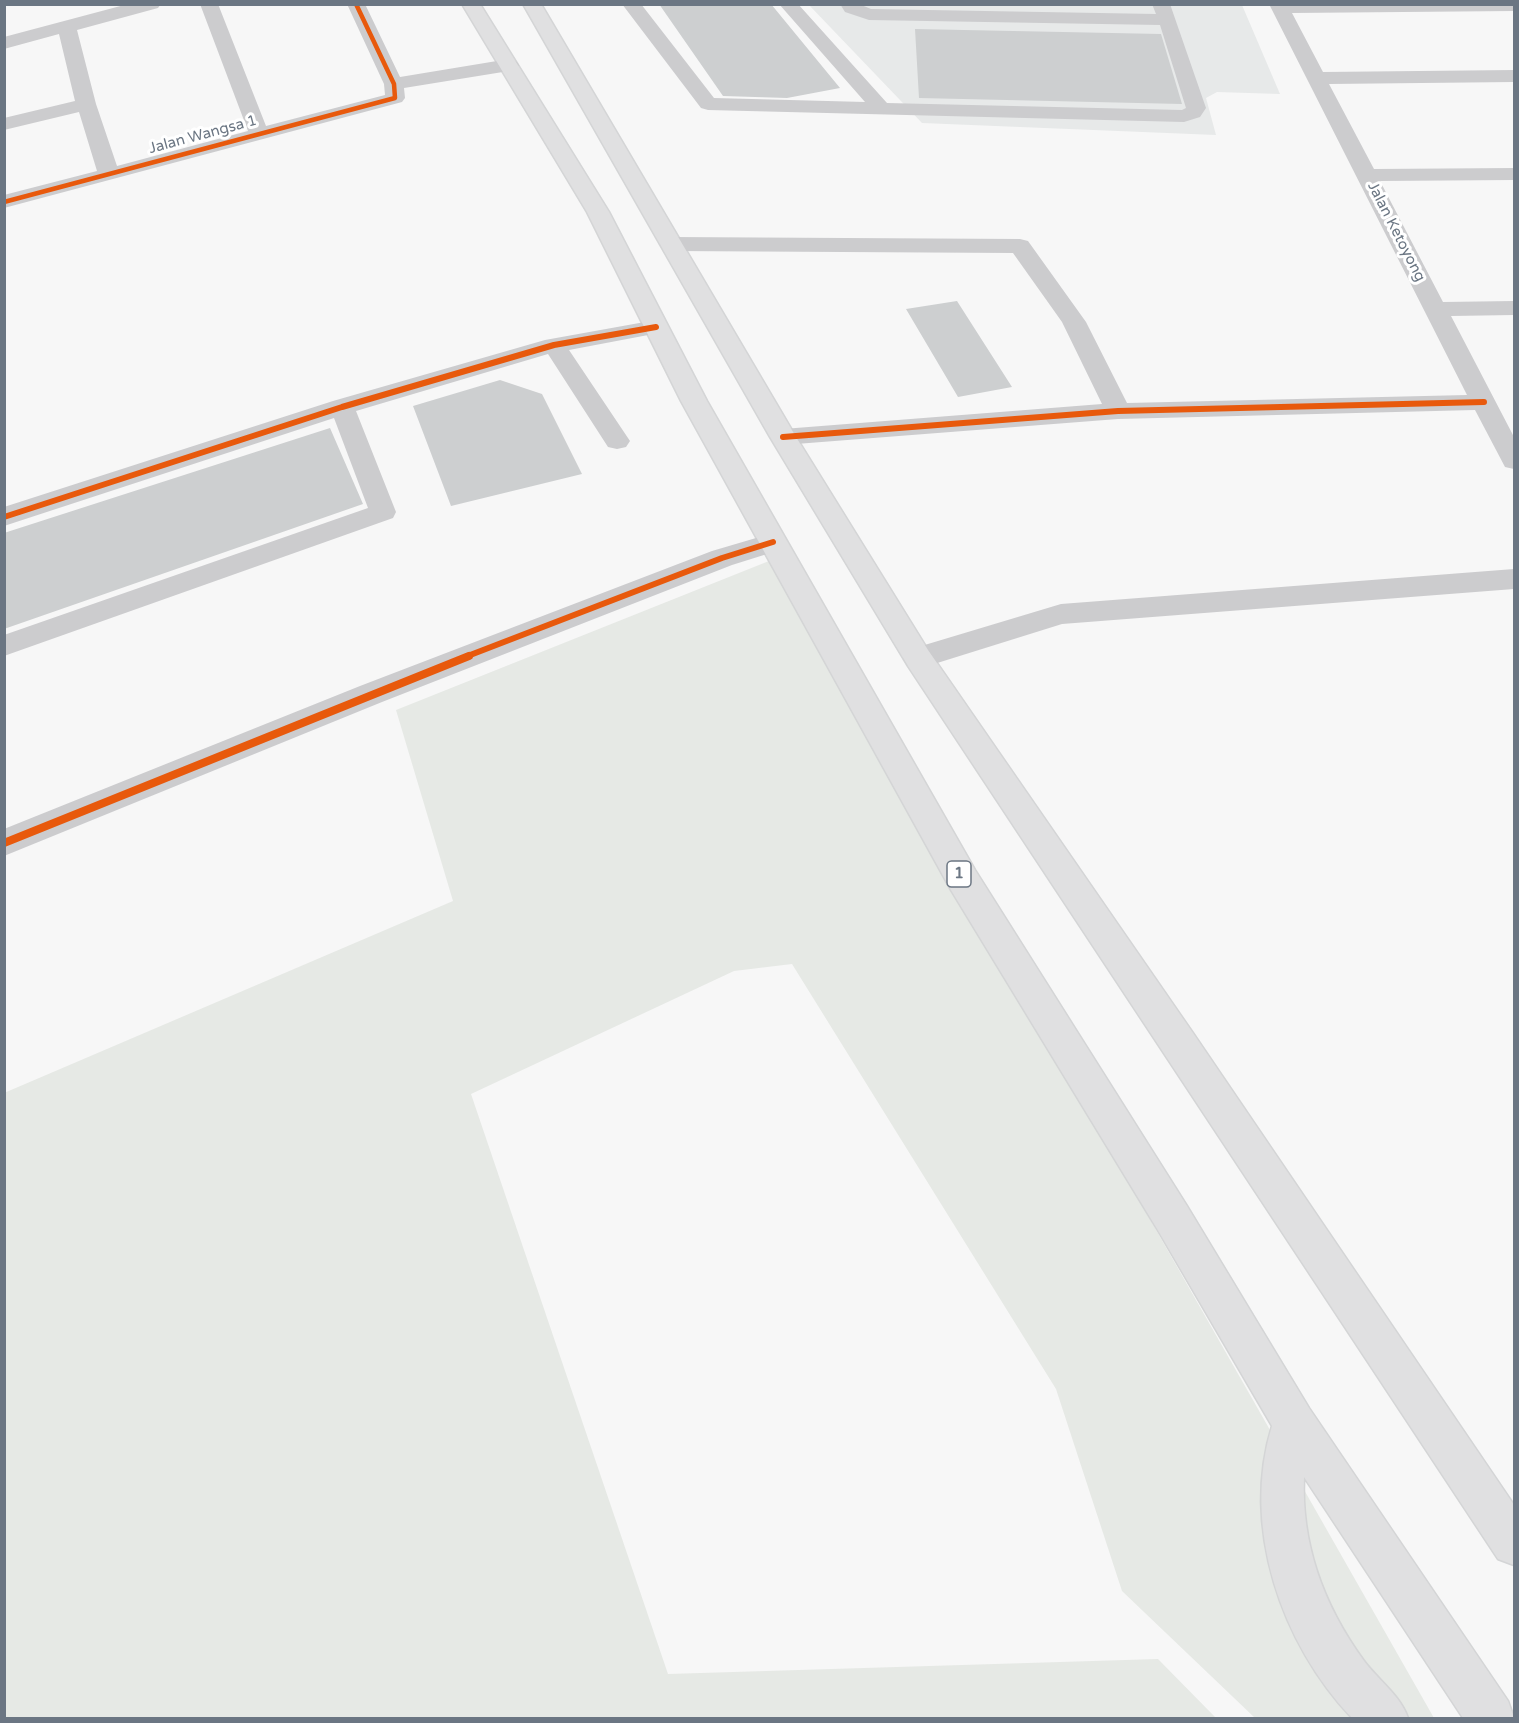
<!DOCTYPE html>
<style>
body{margin:0}
#map{position:relative;width:1519px;height:1723px;overflow:hidden;background:#f7f7f7;font-family:"Varela Round",sans-serif}
canvas{display:block}
.frame{position:absolute;inset:0;border:6px solid #6b7683;pointer-events:none}
</style>
<div id="map">
<canvas width="1519" height="1723"></canvas>
<div class="frame"></div>
</div>
<script>
const ctx = document.querySelector('canvas').getContext('2d');
ctx.lineJoin = 'round';
function paint(path, color) {
  ctx.fillStyle = color;
  ctx.fill(path, 'evenodd');
}
function trace(path, color, width, dash) {
  ctx.strokeStyle = color;
  ctx.lineWidth = width;
  ctx.lineCap = dash ? 'butt' : 'round';
  ctx.setLineDash(dash || []);
  ctx.stroke(path);
}
function label(font, color, halo, rows, align = 'center') {
  ctx.font = font + ' "Varela Round",sans-serif';
  ctx.lineWidth = 6;
  ctx.setLineDash([]);
  ctx.textBaseline = 'middle';
  ctx.strokeStyle = halo;
  ctx.fillStyle = color;
  for (const [text, x, y, turn = 0] of rows) {
    ctx.save();
    ctx.translate(x, y);
    ctx.rotate((+turn || 0) * Math.PI / 180);
    ctx.textAlign = isNaN(turn) ? turn : align;
    if (halo) ctx.strokeText(text, 0, 0);
    ctx.fillText(text, 0, 0);
    ctx.restore();
  }
}
paint(new Path2D(`
 M809 5H1242L1280 94 1217 92 1206 98 1216 135 922 123Z`), '#e7e9e9');
paint(new Path2D(`
 M774 559 1434 1718H1255L1122 1591 1056 1389 792 964 734 971 471 1094 668 1674 1158 1659 1216 1718H5L4 1093 453 901 396 710Z`), '#e6e9e5');
paint(new Path2D(`
 M659 4H771L840 88 787 98 723 96Z
 M915 29 1161 34 1182 104 919 98Z
 M957 301 1012 387 958 397 906 309Z
 M500 380 542 394 582 474 451 506 413 406Z
 M330 428 363 504 4 629V533Z`), '#cdcfd0');
const major = new Path2D(`
 M462 4H480L609 212 707 401 975 870 1187 1206 1309 1408 1508 1701 1514 1718H1463L1304 1477C1301 1545 1324 1606 1364 1661 1379 1681 1400 1695 1408 1718H1352C1281 1643 1241 1527 1272 1426L1159 1232 951 890 681 401 587 212Z
 M523 4H541L796 437 928 650 1193 1033 1514 1505V1565L1498 1559 908 666 770 437Z`);
trace(major, '#d4d5d6', 3);
paint(new Path2D(`
 M128 4H161L158 8 77 30 96 104 117 166 248 131 200 4H218L266 126 385 95 384 84 347 4H365L400 77 509 59 516 61 519 65 516 69 509 71 404 88 405 98 402 102 4 208V195L97 171 79 112 4 130V118L75 101 59 34 4 49V37Z
 M622 4H641L714 98 865 102 779 4H798L887 103 1182 110 1186 108 1160 25 869 20 845 12 840 4H859L871 9 1156 14 1152 4H1170L1206 108 1200 117 1184 122 708 110 701 108Z
 M1269 4H1514V11L1292 13 1323 72 1514 70V82L1329 84 1374 169 1514 168V180L1380 181 1443 302 1514 301V315L1451 316 1514 437V469L1505 467 1475 410 1118 419 783 445 774 443 770 437 774 431 783 429 1102 404 1062 322 1013 253 671 251 663 249 660 244 663 239 671 237 1020 239 1028 241 1086 322 1127 403 1467 395Z
 M656 320 664 322 668 327 664 332 569 350 630 441 626 447 617 449 608 447 548 354 356 411 396 512 393 518 4 656V635L368 508 334 418 4 526V507L333 401 545 340Z
 M773 533 783 535 787 542 783 549 732 565 382 702 4 856V829L360 686 712 551Z
 M1514 569V589L1062 624 918 669 908 666 903 658 908 650 1061 604Z`), '#ccccce');
paint(major, '#e0e0e1');
trace(new Path2D(`
 M4 202 395 98 394 84 356 4`), '#e8590c', 4.5);
trace(new Path2D(`
 M783 437 1118 411 1484 402
 M4 517 342 407 554 345 656 327
 M465 657 722 558 773 542`), '#e8590c', 6);
trace(new Path2D(`
 M4 843 469 656`), '#e8590c', 8);
label('15px', '#6b7683', '#fff', [
 ["Jalan Wangsa 1",203,135,-15],
 ["Jalan Ketoyong",1396,232,63]
]);
for (const [x, y, w] of [
 [959,874,24]
]) {
  const box = new Path2D();
  box.roundRect(x - w / 2, y - 13, w, 26, 4.5);
  ctx.fillStyle = '#fff';
  ctx.fill(box);
  trace(box, '#6b7683', 1.5);
}
label('bold 16px', '#6b7683', null, [
 ["1",959,874]
]);
</script>
